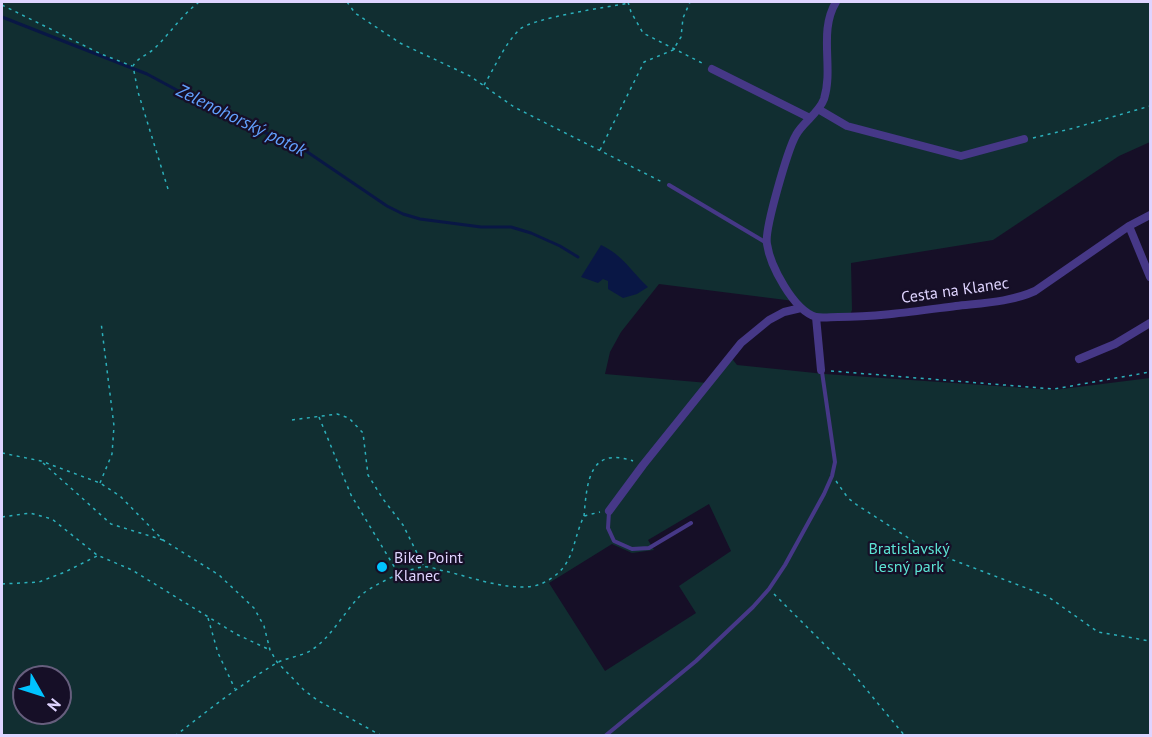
<!DOCTYPE html>
<meta charset="utf-8">
<style>
body{margin:0}
#map{position:relative;width:1152px;height:737px;overflow:hidden;background:#160f27;font-family:"PT Sans",sans-serif}
canvas{display:block}
.frame{position:absolute;inset:0;border:3px solid #dfd4ff;pointer-events:none}
.north{position:absolute;left:12px;top:665px;width:60px;height:60px;box-sizing:border-box;background:#160f27;border:2px solid #665e7d;border-radius:50%;rotate:129deg;font-size:16px;font-weight:700;line-height:24px;text-align:center;color:#dfd4ff}
.north::after{content:'';display:block;margin:auto;width:21px;height:27px;background:#00c3ff;clip-path:polygon(50% 0,100% 100%,50% 72%,0 100%)}
</style>
<div id="map">
<canvas width="1152" height="737"></canvas>
<div class="frame"></div>
<div class="north">N</div>
</div>
<script>
const ctx = document.querySelector('canvas').getContext('2d');
ctx.lineJoin = 'round';
function paint(path, color) {
  ctx.fillStyle = color;
  ctx.fill(path, 'evenodd');
}
function trace(path, color, width, dash) {
  ctx.strokeStyle = color;
  ctx.lineWidth = width;
  ctx.lineCap = dash ? 'butt' : 'round';
  ctx.setLineDash(dash || []);
  ctx.stroke(path);
}
function label(font, color, halo, rows, align = 'center') {
  ctx.font = font + ' "PT Sans",sans-serif';
  ctx.lineWidth = 4.5;
  ctx.setLineDash([]);
  ctx.textBaseline = 'middle';
  ctx.strokeStyle = halo;
  ctx.fillStyle = color;
  for (const [text, x, y, turn = 0] of rows) {
    ctx.save();
    ctx.translate(x, y);
    ctx.rotate((+turn || 0) * Math.PI / 180);
    ctx.textAlign = isNaN(turn) ? turn : align;
    if (halo) ctx.strokeText(text, 0, 0);
    ctx.fillText(text, 0, 0);
    ctx.restore();
  }
}
paint(new Path2D(`
 M2 2H1150V142L1119 156 993 240 851 263 852 310 849 317H816L794 301 659 284 621 332 610 352 605 374 708 383 730 356 737 365 825 374 1054 390 1150 378V735H2ZM709 504 731 551 679 586 696 613 605 671 549 583 612 544 632 553 654 550 648 540ZM24 677H60V713H24Z`), '#112e31');
paint(new Path2D(`
 M601 245C624 256 630 270 648 287L637 294 623 298 608 289V281L603 279 598 283 581 277Z`), '#091745');
trace(new Path2D(`
 M2 17 147 74 225 116 300 147 387 206 403 214 420 219 481 227H511L531 233 560 246 578 257`), '#091745', 3);
trace(new Path2D(`
 M347 2 355 13 400 43 470 76 514 107 662 182
 M628 2 631 12 643 33 704 64
 M2 5 101 54 132 66
 M484 85C495 67 504 45 519 30 531 18 608 7 629 3
 M1033 138 1074 128 1150 106
 M600 150 644 62 673 50 681 37 683 18 690 2
 M168 189 138 92 133 66C138 57 148 55 155 48 171 32 182 15 199 2
 M831 371 1054 389 1150 372
 M319 417 351 495 398 573
 M292 420 337 414 349 418 363 433 368 475 383 499 403 525 423 565
 M2 453 41 461 100 483 120 496 163 540 219 575 254 608 264 626 270 650 277 662 304 690 317 700 382 736
 M43 463 111 524 163 540
 M836 481 848 498 857 505 921 546 953 560 1047 596 1098 632 1150 641
 M100 483 112 454 114 426 101 322
 M584 516C587 482 589 446 633 461
 M2 517 30 513 52 519 97 555 132 570 236 634 270 650
 M2 584 39 582 65 572 97 556
 M774 594 851 671 905 736
 M208 618 218 653 235 689
 M175 736C207 711 240 685 275 664 286 657 302 657 313 649 330 638 344 613 358 598 368 587 408 568 423 567 430 566 438 570 445 571 471 577 518 595 543 583 576 567 571 543 584 516L600 512`), '#2cb0bb', 1.5, [3, 4.5]);
trace(new Path2D(`
 M669 185 765 242
 M609 512 608 528 614 541 632 549 649 548 691 523
 M605 736 696 661 753 607 769 589 785 565 824 494 832 476 835 462 822 372`), '#463887', 4);
trace(new Path2D(`
 M836 2C818 32 834 67 824 99 819 113 803 122 796 135 788 149 764 230 767 244 770 265 793 310 816 317 822 318 831 317 838 317 878 317 917 311 956 306 982 303 1011 302 1035 291L1129 226 1150 215
 M712 69 810 118
 M818 109 847 126 961 156 1024 139
 M1129 226 1150 277
 M816 317 821 370
 M1079 359 1115 344 1150 323
 M609 511 643 465 741 343 769 320 784 312 801 308`), '#463887', 8);
for (const [x, y, r, color] of [
 [382,567,6,"#00c3ff"]
]) {
  const dot = new Path2D();
  dot.arc(x, y, r, 0, 2 * Math.PI);
  ctx.fillStyle = color;
  ctx.fill(dot);
  trace(dot, '#160f27', 2);
}
label('16px', '#dfd4ff', '#160f27', [
 ["Cesta na Klanec",955,291,-8]
]);
label('16px', '#5ce3d3', '#160f27', [
 ["Bratislavský",909,549],
 ["lesný park",909,567]
]);
label('16px', '#dfd4ff', '#160f27', [
 ["Bike Point",394,558],
 ["Klanec",394,576]
], 'left');
label('italic 18px', '#62a1ff', '#160f27', [
 ["Zelenohorský potok",241,121,26]
]);
</script>
